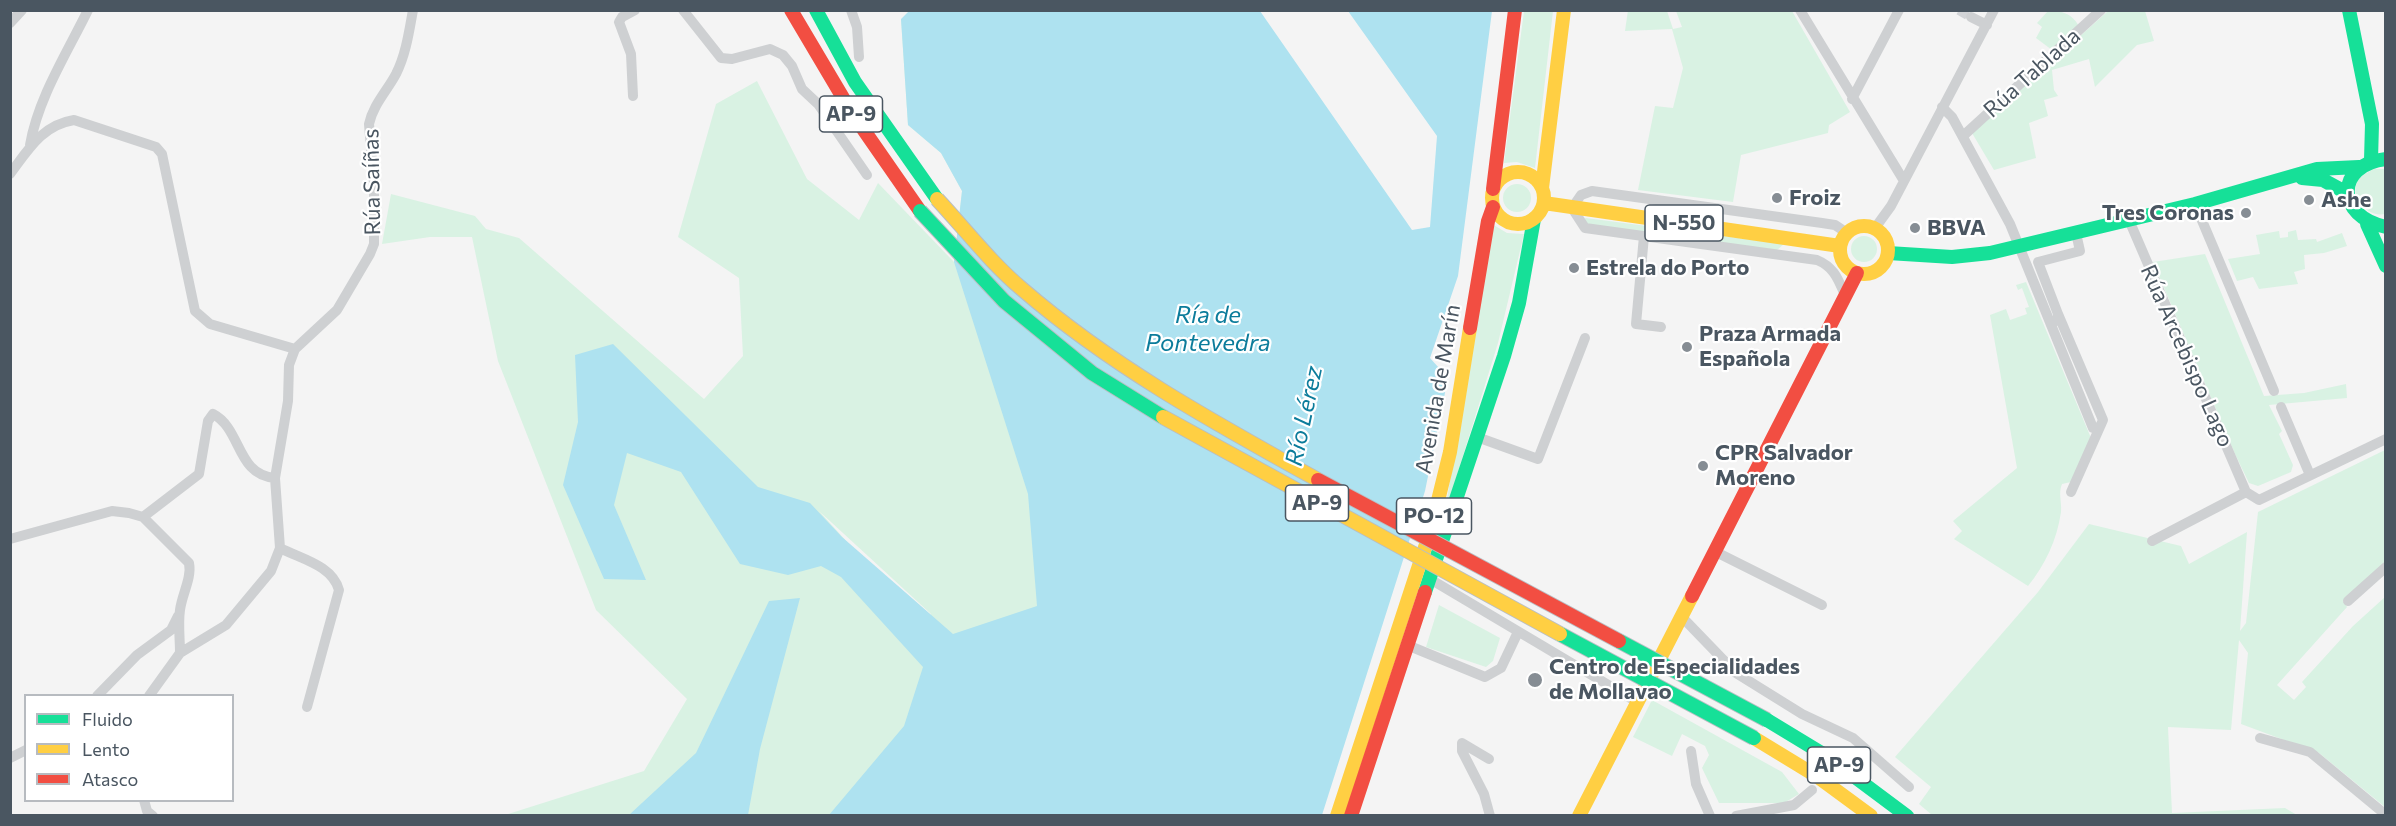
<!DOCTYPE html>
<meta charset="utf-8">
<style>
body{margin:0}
#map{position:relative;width:2396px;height:826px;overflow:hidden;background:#f4f4f4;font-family:Commissioner,sans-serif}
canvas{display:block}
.frame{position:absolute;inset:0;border:12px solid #4a5661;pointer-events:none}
.legend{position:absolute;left:24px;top:694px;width:210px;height:108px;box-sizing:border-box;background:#fff;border:2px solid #b7bbc0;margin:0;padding:8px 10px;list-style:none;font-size:18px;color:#4a5661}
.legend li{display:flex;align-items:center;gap:12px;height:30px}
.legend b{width:30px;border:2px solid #b7bbc0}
</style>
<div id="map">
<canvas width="2396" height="826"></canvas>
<div class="frame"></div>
<ul class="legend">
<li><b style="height:8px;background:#16e098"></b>Fluido</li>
<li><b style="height:8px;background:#ffcf43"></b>Lento</li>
<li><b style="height:8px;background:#f24e42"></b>Atasco</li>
</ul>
</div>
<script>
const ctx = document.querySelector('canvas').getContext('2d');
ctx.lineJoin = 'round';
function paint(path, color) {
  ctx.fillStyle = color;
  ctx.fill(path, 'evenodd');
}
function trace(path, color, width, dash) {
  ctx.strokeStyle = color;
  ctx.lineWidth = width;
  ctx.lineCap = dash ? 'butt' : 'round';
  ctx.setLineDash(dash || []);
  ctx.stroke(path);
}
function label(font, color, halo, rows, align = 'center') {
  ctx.font = font + ' Commissioner,sans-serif';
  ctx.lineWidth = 4.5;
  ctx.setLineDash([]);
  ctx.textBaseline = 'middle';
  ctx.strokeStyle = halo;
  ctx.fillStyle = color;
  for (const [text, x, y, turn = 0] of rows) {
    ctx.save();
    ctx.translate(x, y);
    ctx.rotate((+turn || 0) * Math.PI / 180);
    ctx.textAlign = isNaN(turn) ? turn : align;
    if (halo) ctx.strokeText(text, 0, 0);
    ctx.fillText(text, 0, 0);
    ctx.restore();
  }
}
paint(new Path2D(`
 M1628 10 1667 11 1673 29 1682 27 1676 11H1792L1850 112 1829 125 1828 133 1741 155 1733 202 1638 190 1655 106 1673 108 1683 68 1672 29 1625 31Z
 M1524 11H1553L1535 168 1517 162 1504 163Z
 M2048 11C2063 11 2071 13 2079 26L2052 50 2036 38 2042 27 2037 23Z
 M2108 11H2145L2154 41 2137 45 2095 87 2089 59 2052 70 2054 90 2058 96 2044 100 2048 116 2029 123 2036 158 1994 170 1972 133Z
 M1026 17 1056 815H505L644 771 687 699 596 610 498 361 472 237H430L382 244 391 194 475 216 486 229 519 238 704 399 743 356 739 278 678 237 716 104 757 81 807 179 859 220 878 183 954 262 962 191 941 153 908 125 901 19ZM819 511 931 614V615L849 544Z
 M2374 169H2385V214C2366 218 2345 193 2361 177 2364 174 2370 171 2374 169Z
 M1503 198a14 14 0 1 1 28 0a14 14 0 1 1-28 0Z
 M1586 218 1784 244 1777 250 1585 224 1582 219Z
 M1492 224 1507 233 1524 234 1498 343 1444 517Z
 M2296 230 2298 240 2316 239 2317 242 2342 233 2347 246 2324 253 2304 255 2305 269 2294 272 2298 284 2259 289 2253 277 2237 281 2228 259 2260 254 2256 235 2279 231 2280 238 2288 237V232Z
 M1851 249a13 13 0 1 1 26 0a13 13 0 1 1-26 0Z
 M2205 254 2264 396 2304 393 2346 384 2347 398 2269 405 2282 431 2279 434 2293 465 2291 472 2258 486 2249 483 2235 454 2153 262Z
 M2026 282 2091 438 2071 482 2062 484C2058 493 2062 502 2061 512 2057 540 2045 565 2028 586L1954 539 1962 531 1953 521 2017 468 1990 315 2006 309 2010 320 2027 314 2025 308 2029 307 2022 288 2018 290 2016 285Z
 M2385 450V567L2343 601 2347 607 2277 685 2294 700 2306 687 2302 682 2353 626 2385 597V807L2319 753 2241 724 2248 653 2239 640 2231 730 2168 727 2172 813 2285 808 2297 815H1932L1919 804 1931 787 1895 757 2038 592 2089 524 2181 546 2189 564 2247 532 2240 631 2246 623 2258 512Z
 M1439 605 1500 638 1493 661 1486 667 1426 647Z
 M1652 700 1782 772 1799 794 1784 803H1719L1702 768 1709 755 1705 746 1682 734 1672 756 1633 737Z`), '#d9f2e3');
paint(new Path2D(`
 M910 10 1260 11 1412 230 1430 227 1437 136 1348 11H1492L1458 276 1430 358 1448 378 1425 491 1322 815H829L904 726 923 667 841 577 821 566 788 575 740 564 681 472 627 453 614 505 646 580 604 579 563 485 578 422 575 355 613 344 758 487 810 503 842 537 953 634 1037 606 1028 494 954 262 962 191 941 153 908 125 901 19Z
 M800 598 760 749 748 815H629L696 753 769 601Z`), '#aee2f0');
trace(new Path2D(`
 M1959 10 1971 17`), '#d2d4d7', 10, [10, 5]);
trace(new Path2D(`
 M683 10 721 58 732 59 770 49 783 55 792 66 802 89 818 104 867 175
 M851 10 857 27 859 57
 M1800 10 1904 181
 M1971 17 1987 25
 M10 23 22 10
 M633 96 631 54 619 22 622 17 635 10
 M1852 99 1899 10
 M1942 107 1952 117 2010 224 2093 428
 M1963 136 2101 10
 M30 145C38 98 67 53 88 10
 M10 174C28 150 42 125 74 120L156 147 162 154 195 311 210 324 295 349
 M2195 204 2274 391
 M2129 220 2246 492 2259 500 2386 439
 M1875 228 1891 206 1994 10
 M1644 236 1636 324 1661 327
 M1845 295C1838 279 1834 267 1817 260L1585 228 1572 208 1581 195 1592 191 1822 223 1835 225 1847 233
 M2058 314 2103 420 2071 492
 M2058 321V314L2038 262 2080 251 2076 233
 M2281 407 2310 475
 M1477 437 1538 459 1585 338
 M143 517 199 474 208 421 213 414C242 429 236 475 275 478
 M10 539 112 511 129 513 143 517 189 563C192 578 182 594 180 610 178 624 180 639 180 653
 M2152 541 2246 492
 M280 548C301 559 332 565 339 590L307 707
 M1714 551 1822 605
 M1430 579 1637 702
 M2348 601 2386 567
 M1681 616 1736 673 1802 714 1853 738 1909 787
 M1407 645 1485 677 1501 668 1518 632
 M97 696 137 655 171 630 178 616
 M149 696 180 653 226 625 271 571 280 548 275 478 288 401 289 365 295 349 337 310 370 254 374 244V185L369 124C373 105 387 91 396 74 406 54 409 32 413 10
 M2260 738 2310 752 2386 815
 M1691 751 1696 784 1710 816
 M10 758 26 750
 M1489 759 1462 743V751L1484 794 1490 816
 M144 800 147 811 153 816
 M1736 816 1794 805 1812 790`), '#ced0d2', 10);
trace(new Path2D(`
 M816 10 855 82 937 199
 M2349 10 2372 124 2371 160
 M2386 159C2334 165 2336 217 2386 227
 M2302 178 2323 180 2347 193
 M2367 224 2386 266
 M1888 253 1952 257 1990 253 2195 204 2317 169 2359 167
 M1425 592 1504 356 1519 303 1534 219
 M1767 720 1828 757 1907 816`), '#16e098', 14);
trace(new Path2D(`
 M1492 198a26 26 0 1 1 52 0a26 26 0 1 1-52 0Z
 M1542 188 1564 10
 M1544 203 1840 246
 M1840 250a24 24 0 1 1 48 0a24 24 0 1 1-48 0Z
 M1754 738 1818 777 1871 816
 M1337 816 1431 529 1450 452 1470 328
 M1579 816 1692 596`), '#ffcf43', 14);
trace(new Path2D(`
 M791 10 852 113 920 211
 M1493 189 1515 10
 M1470 328 1488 221 1493 207
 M1692 596 1857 273
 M1351 816 1425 592`), '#f24e42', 14);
const fastBridge = new Path2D(`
 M920 211 1004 301 1092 373 1163 417
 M1560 634 1754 738
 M1619 641 1767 720`);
const slowBridge = new Path2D(`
 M937 199C965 229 991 263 1022 289 1111 366 1215 423 1318 480
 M1163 417 1560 634`);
const jamBridge = new Path2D(`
 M1318 480 1619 641`);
trace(fastBridge, '#b9bec3', 16, []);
trace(slowBridge, '#b9bec3', 16, []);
trace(jamBridge, '#b9bec3', 16, []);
trace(fastBridge, '#16e098', 14);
trace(slowBridge, '#ffcf43', 14);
trace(jamBridge, '#f24e42', 14);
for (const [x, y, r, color] of [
 [1777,198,6,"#868d94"],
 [2309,200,6,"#868d94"],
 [2246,213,6,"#868d94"],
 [1915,228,6,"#868d94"],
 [1574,268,6,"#868d94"],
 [1687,347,6,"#868d94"],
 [1703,466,6,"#868d94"],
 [1535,680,8,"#868d94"]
]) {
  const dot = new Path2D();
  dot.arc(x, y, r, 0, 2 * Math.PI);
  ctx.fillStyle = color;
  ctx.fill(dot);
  trace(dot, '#fff', 2);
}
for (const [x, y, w] of [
 [851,114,63],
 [1684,223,78],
 [1317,503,63],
 [1434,516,75],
 [1839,765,63]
]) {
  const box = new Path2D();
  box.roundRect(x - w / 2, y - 18, w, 36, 4.5);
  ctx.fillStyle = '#fff';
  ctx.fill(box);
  trace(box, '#4a5661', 1.5);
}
label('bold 21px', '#4a5661', null, [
 ["AP-9",851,114],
 ["N-550",1684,223],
 ["AP-9",1317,503],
 ["PO-12",1434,516],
 ["AP-9",1839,765]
]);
label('22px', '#4a5661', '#fff', [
 ["Rúa Tablada",2032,73,-42],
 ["Rúa Saíñas",372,182,-91],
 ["Rúa Arcebispo Lago",2187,356,66],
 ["Avenida de Marín",1438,389,-80]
]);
label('bold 22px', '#4a5661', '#fff', [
 ["Froiz",1789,198],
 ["Ashe",2321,200],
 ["Tres Coronas",2234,213,"right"],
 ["BBVA",1927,228],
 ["Estrela do Porto",1586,268],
 ["Praza Armada",1699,334],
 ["Española",1699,359],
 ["CPR Salvador",1715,453],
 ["Moreno",1715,478],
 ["Centro de Especialidades",1549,667],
 ["de Mollavao",1549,692]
], 'left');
label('italic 24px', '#0c7c9b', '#fff', [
 ["Ría de",1208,315],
 ["Pontevedra",1208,343],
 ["Río Lérez",1304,416,-78]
]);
</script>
